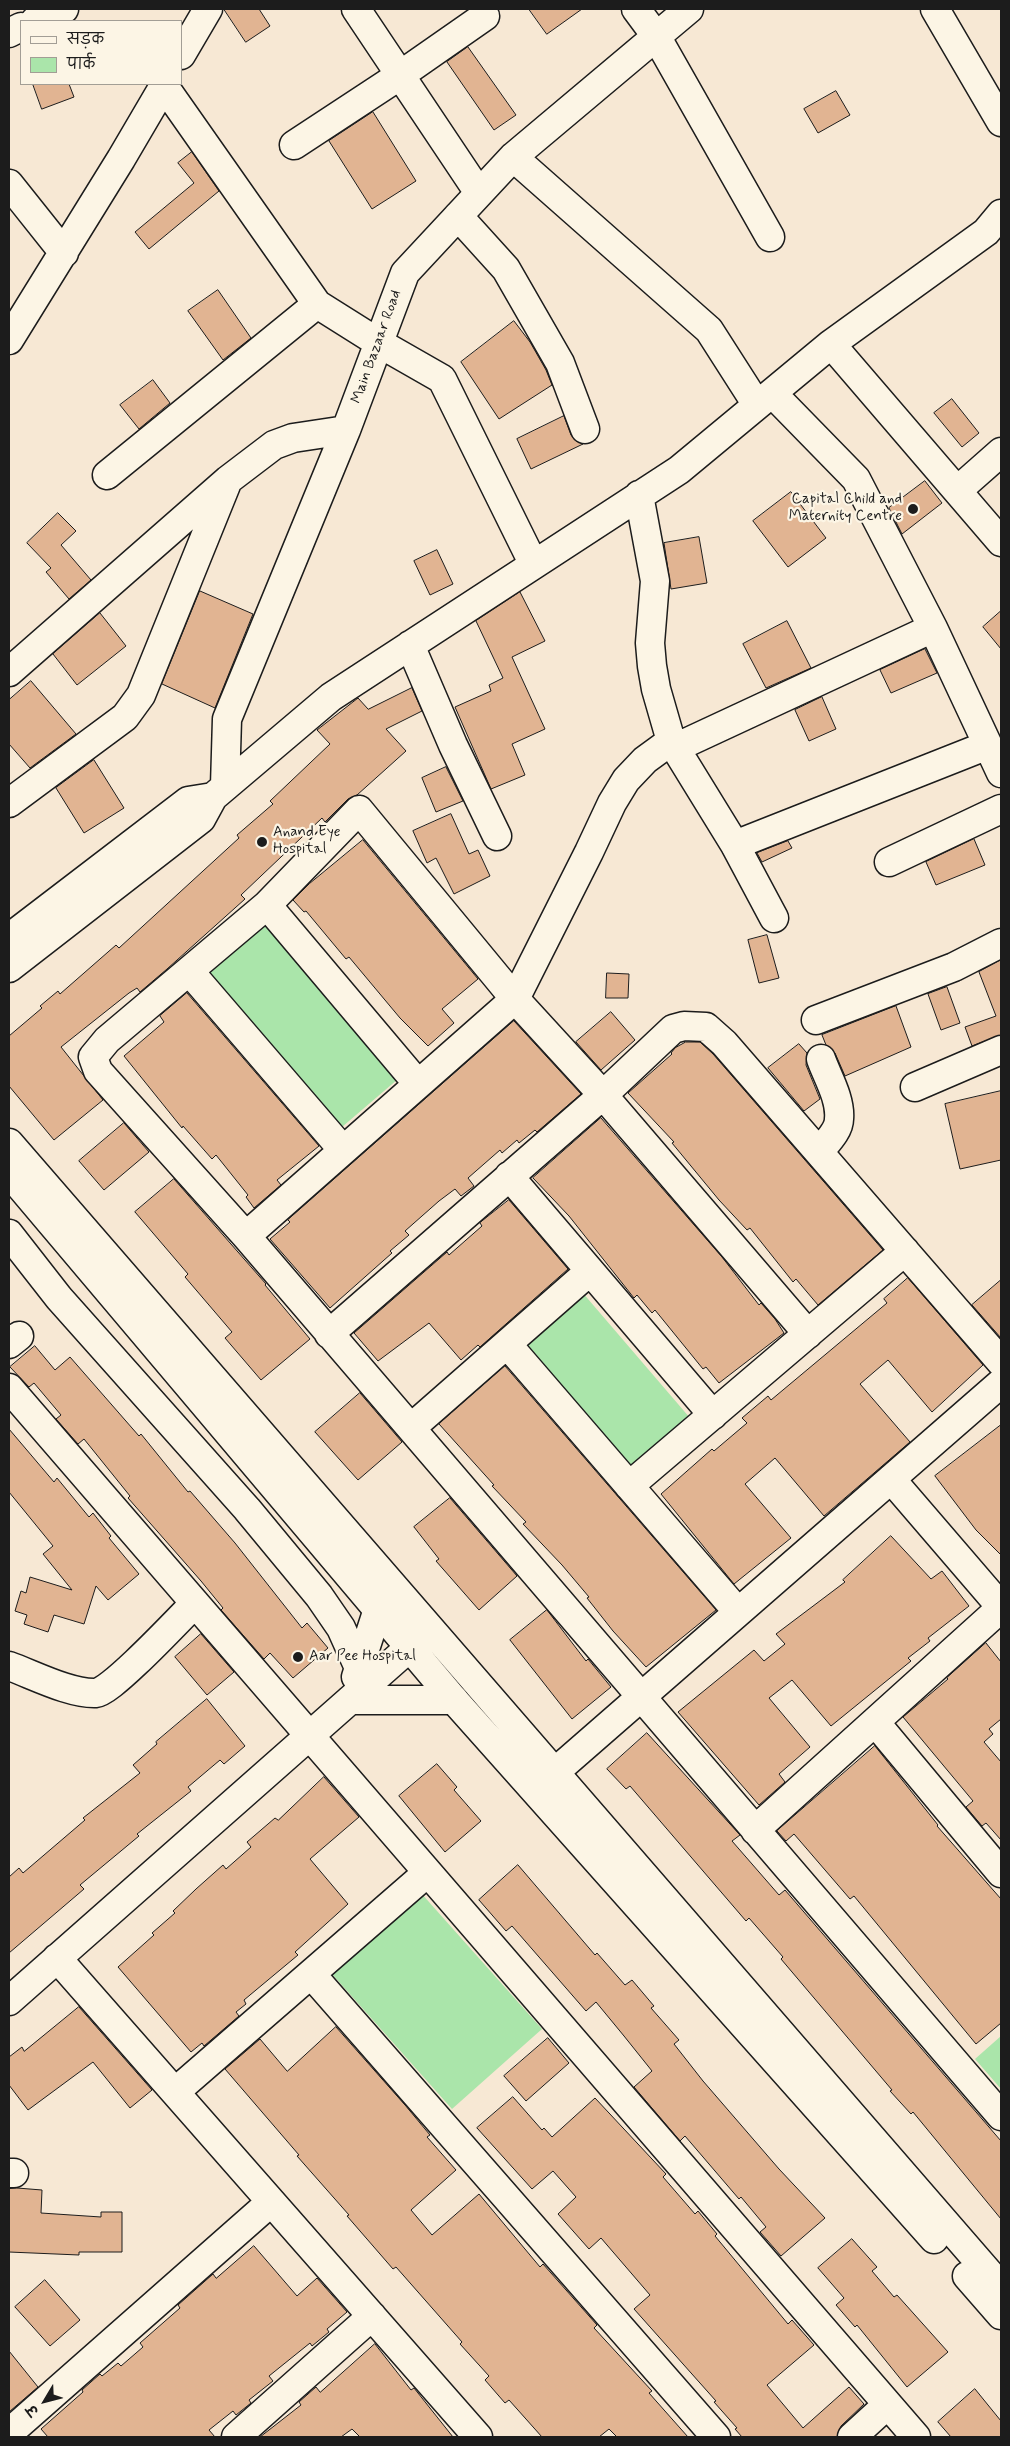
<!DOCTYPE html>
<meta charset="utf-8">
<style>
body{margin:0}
#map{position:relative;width:1010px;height:2446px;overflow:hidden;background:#f7e8d4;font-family:Mynerve,"Playpen Sans Deva",sans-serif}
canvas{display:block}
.frame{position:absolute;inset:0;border:10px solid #1c1c1c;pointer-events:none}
.legend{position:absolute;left:20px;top:20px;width:162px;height:65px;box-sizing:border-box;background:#fcf5e5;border:1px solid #a29e95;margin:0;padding:6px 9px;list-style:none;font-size:15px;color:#1c1c1c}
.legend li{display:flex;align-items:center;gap:10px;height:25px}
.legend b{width:25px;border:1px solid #a29e95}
.north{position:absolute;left:20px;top:2376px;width:50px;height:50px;-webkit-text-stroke:4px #fcf5e5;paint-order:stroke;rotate:233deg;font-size:14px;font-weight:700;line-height:20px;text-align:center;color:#1c1c1c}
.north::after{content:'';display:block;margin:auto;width:18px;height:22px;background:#1c1c1c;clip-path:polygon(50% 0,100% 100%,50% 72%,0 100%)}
</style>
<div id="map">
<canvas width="1010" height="2446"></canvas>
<div class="frame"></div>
<ul class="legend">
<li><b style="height:6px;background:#fcf5e5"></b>सड़क</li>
<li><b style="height:14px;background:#aae5aa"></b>पार्क</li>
</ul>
<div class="north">उ</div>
</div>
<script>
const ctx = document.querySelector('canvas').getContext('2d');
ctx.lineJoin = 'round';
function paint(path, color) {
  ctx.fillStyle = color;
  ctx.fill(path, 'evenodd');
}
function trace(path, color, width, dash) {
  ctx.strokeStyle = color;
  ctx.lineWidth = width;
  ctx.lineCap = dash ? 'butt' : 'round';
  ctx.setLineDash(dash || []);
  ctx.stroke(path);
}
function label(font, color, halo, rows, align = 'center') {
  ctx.font = font + ' Mynerve,sans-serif';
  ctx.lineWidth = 4.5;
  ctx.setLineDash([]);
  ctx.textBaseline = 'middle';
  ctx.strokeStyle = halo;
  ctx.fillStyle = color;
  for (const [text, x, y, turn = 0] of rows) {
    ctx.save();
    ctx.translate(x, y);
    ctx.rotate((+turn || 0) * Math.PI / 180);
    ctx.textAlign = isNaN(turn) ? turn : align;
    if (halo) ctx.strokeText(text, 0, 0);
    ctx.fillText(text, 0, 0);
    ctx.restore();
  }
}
paint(new Path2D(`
 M265 925 398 1079 342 1127 209 973Z
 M582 1292 690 1418 631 1469 523 1343Z
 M421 1893 542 2029 452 2109 331 1973Z
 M1001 2036V2089L975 2059Z`), '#aae5aa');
const building = new Path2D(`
 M224 9H259L270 26 246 42Z
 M529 9H582L547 34Z
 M468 47 516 115 494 130 447 62Z
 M33 84H69L74 97 42 109Z
 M836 91 850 115 818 133 804 109Z
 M373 112 416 181 372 209 329 141Z
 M192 152 219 191 149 249 135 232 194 183 178 163Z
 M218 290 251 338 223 360 188 311Z
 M514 321 530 342 546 370 552 385 499 419 461 362Z
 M153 380 170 403 139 429 120 405Z
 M952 399 979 433 962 447 934 413Z
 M564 416 571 435 576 441 583 444 531 469 517 439Z
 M925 481 942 503 902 534 889 508Z
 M791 492 826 538 788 567 753 521Z
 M58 513 76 531 61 545 91 580 69 599 46 572 51 568 27 543Z
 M699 537 707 583 671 589 664 543Z
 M437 550 453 584 430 595 414 561Z
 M200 591 253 614 215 708 162 684Z
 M520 592 545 641 512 657 545 729 512 744 525 775 491 789 455 707 491 691 489 685 503 678 476 621Z
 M1001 611V649L983 627Z
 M100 613 126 646 77 685 53 654Z
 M787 621 811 668 766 688 743 644Z
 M925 649 937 673 891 693 880 670Z
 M31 681 76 734 30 768 9 744V700Z
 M412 688 422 711 386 729 406 751 357 795 348 799 325 822 322 818 241 895 245 899 167 969 140 992 137 988 129 993 61 1047 103 1100 54 1140 9 1086V1036L42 1008 40 1006 58 991 60 994 116 945 119 948 239 838 237 835 273 804 270 801 330 744 317 730 358 698 368 709Z
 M822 697 836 729 809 741 795 710Z
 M94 760 124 808 84 833 56 788Z
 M446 767 463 801 436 812 422 778Z
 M451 814 469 854 478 850 490 876 454 894 436 858 427 863 413 831Z
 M974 839 985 865 936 885 926 862Z
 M363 840 478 979 442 1009 454 1023 428 1046 400 1018 349 957 346 959 306 911 304 912 293 900 309 884Z
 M788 841 792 848 762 862 757 853Z
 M767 935 779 978 759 983 748 940Z
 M1001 960V1035L972 1046 965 1027 996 1016 979 972Z
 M607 973 629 974 628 998H606Z
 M947 987 960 1023 941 1030 928 994Z
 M187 993 319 1146 277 1180 281 1185 254 1208 246 1197 248 1195 216 1155 212 1159 183 1126 182 1128 124 1056 164 1022 160 1016Z
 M896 1006 911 1047 845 1076 835 1053 826 1045 822 1035Z
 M611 1012 635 1040 601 1070 576 1042Z
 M514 1021 581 1094 537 1132 535 1130 519 1143 517 1140 502 1153 500 1150 468 1178 474 1186 461 1196 455 1189 439 1201 405 1231 409 1235 390 1251 392 1253 330 1308 270 1239 290 1222 288 1220Z
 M686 1042H700L713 1054 883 1250 818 1305 796 1279 793 1282 750 1228 747 1230 719 1200 672 1143 674 1142 628 1093 672 1054 671 1053 675 1048Z
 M799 1044 807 1053 806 1065 820 1099 804 1111 768 1068Z
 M1001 1091V1160L960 1169 945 1104Z
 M601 1118 722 1257 759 1305 761 1303 775 1319 784 1333 719 1383 706 1367 703 1369 655 1310 652 1313 637 1295 634 1298 569 1216 533 1178Z
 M124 1123 149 1152 104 1190 79 1161Z
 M174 1179 266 1284 265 1285 310 1339 261 1380 225 1338 232 1332 185 1277 188 1274 135 1212Z
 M509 1200 568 1269 480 1347 478 1345 461 1360 429 1323 378 1361 354 1333 447 1252 449 1255 482 1226 480 1223Z
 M908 1278 983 1365 932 1412 888 1360 860 1384 910 1442 824 1516 775 1458 745 1484 791 1538 734 1584 661 1494 712 1449 714 1451 747 1423 742 1418 768 1396 771 1400 887 1303 884 1299Z
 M1001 1280V1338L972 1305Z
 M35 1346 55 1370 70 1357 139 1436 141 1434 188 1492 190 1491 235 1543 302 1628 307 1623 328 1648 293 1678 270 1653 264 1659 221 1610 223 1608 201 1581 128 1498 130 1496 84 1439 78 1444 56 1419 61 1415 34 1383 29 1387 10 1367Z
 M505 1366 716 1610 646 1667 613 1631 587 1598 589 1597 562 1565 523 1524 526 1522 492 1486 494 1485 439 1424Z
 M360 1393 402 1442 358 1480 315 1432Z
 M1001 1425V1555L976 1530 935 1476Z
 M9 1429 54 1482 57 1478 89 1517 93 1513 111 1536 109 1538 139 1574 108 1600 96 1586 84 1624 54 1615 48 1632 24 1624 27 1615 15 1611 21 1591 26 1593 30 1577 72 1590 43 1554 53 1546 9 1492Z
 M450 1498 517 1576 479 1610 436 1561 439 1559 414 1527Z
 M891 1536 931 1579 942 1571 969 1606 928 1638 930 1641 908 1658 911 1661 831 1726 792 1680 769 1698 810 1747 779 1774 785 1782 759 1805 678 1712 754 1650 764 1661 785 1644 776 1634 845 1582 843 1580Z
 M547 1610 586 1661 588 1659 611 1687 572 1719 510 1640Z
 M201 1634 234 1672 207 1695 175 1657Z
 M986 1643 1001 1662V1719L989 1729 993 1734 984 1742 1001 1762V1840L986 1823 982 1826 966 1807 973 1801 903 1717 948 1679 947 1678Z
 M207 1699 245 1746 224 1764 220 1760 188 1787 191 1791 137 1834 139 1836 80 1885 84 1889 9 1953V1877L19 1868 23 1873 85 1820 83 1818 140 1773 133 1765 157 1744 156 1742Z
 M647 1733 740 1835 732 1841 779 1895 785 1890 1001 2141V2219L913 2112 911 2114 890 2091 892 2090 781 1959 783 1957 749 1918 746 1921 630 1786 626 1789 607 1769Z
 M875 1746 938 1825 937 1826 1001 1899V2023L976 2044 854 1896 850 1899 794 1834 786 1841 777 1831Z
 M437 1764 457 1787 454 1790 481 1821 445 1852 399 1796Z
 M324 1777 359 1817 310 1859 348 1904 295 1952 298 1955 244 2000 246 2004 236 2012 239 2016 204 2046 202 2043 191 2052 118 1967 154 1935 152 1933 175 1913 173 1911 196 1889 223 1865 226 1869 251 1847 247 1842 275 1818 278 1820Z
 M518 1865 595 1955 597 1953 625 1985 632 1980 654 2006 651 2008 679 2040 674 2044 703 2081 779 2169 825 2218 781 2256 760 2232 766 2227 741 2197 739 2199 685 2136 680 2141 634 2087 652 2071 624 2036 596 2002 586 2011 512 1926 506 1931 479 1900Z
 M79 2007 152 2090 130 2108 93 2062 28 2110 9 2085V2057L22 2047 24 2051Z
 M336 2027 405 2105 430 2135 427 2137 456 2170 411 2210 432 2235 479 2194 540 2267 543 2264 597 2325 594 2328 652 2391 649 2393 688 2437H617L609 2429 599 2437H542L509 2400 505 2403 485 2380 489 2376 460 2344 462 2342 396 2267 393 2269 347 2216 349 2215 297 2156 299 2155 225 2069 260 2039 287 2071Z
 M548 2038 569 2063 526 2101 504 2076Z
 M513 2097 542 2130 544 2128 552 2137 595 2098 666 2174 663 2177 695 2214 698 2211 717 2234 715 2236 788 2324 792 2320 814 2345 767 2385 803 2428 849 2387 864 2404 841 2426 837 2437H742L735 2429 737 2428 714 2402 716 2401 634 2309 650 2295 601 2238 589 2249 558 2214 576 2197 553 2171 532 2189 477 2128Z
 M17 2188 42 2190 41 2213 101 2217V2212H122V2252H79V2255L9 2252V2189Z
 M852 2239 877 2267 872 2271 894 2297 897 2295 948 2352 907 2387 857 2325 855 2327 836 2305 844 2298 818 2268Z
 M254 2246 297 2296 317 2278 347 2312 327 2329 329 2332 312 2346 310 2343 269 2376 273 2381 249 2400 251 2403 236 2415 233 2411 209 2430 215 2437H48L41 2429 83 2392 82 2390 100 2374 102 2376 118 2363 121 2366 143 2347 140 2343 180 2308 178 2305 213 2274 216 2278Z
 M45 2280 80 2320 50 2346 15 2307Z
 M375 2344 411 2390 414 2388 453 2437H360L352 2429 341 2437H260L301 2405 299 2402 316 2387 320 2392Z
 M9 2351 38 2387 9 2412Z
 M975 2389 1001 2421V2437H951L938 2422Z`);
paint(building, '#e1b492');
trace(building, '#1c1c1c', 1);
const minor = new Path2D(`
 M356 9 479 193
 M636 9 656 36 770 237
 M935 9 1001 122
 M35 21 64 9
 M9 33 21 27
 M181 55 208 9
 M164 86 317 304 379 343 442 379 533 563
 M294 145 399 76 485 16
 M513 157 709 330 757 405
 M9 184 64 253
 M458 216 506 269 560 363 585 429
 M9 340 121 159 165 84
 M831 344 1001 542
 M772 393 856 479 933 628 1001 773
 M107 475 317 304
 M958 490 1001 452
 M639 495 655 581 650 643 652 666 656 689 671 741 735 845 774 918
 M410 645 453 745 497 836
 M9 672 228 480 274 445 293 438 346 430
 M675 748 933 628
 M225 786 227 719 346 430 405 273 513 157 689 9
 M9 803 125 717 141 695 226 485
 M735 845 988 745
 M889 862 1001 809
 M267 905 418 1084
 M9 938 188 801 213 797
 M9 968 201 819 213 797 331 697 679 470 831 344 986 232 1001 214
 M190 972 343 1150
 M816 1020 954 967 1001 943
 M915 1087 1001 1050
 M819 1152C826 1143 839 1131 839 1119 841 1099 827 1076 821 1059
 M509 1176 713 1415
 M9 1234 59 1298 247 1509 319 1596 341 1628 359 1668
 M246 1236 515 999 589 852 612 803 626 780 645 760 671 741
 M329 1334 603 1095 673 1029 684 1026 706 1027 724 1043 1001 1362
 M808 1334 603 1095 515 999 359 810 267 905 107 1040 93 1057 98 1071 246 1236 1001 2116
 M9 1344 19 1336
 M507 1344 738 1612
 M9 1388 916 2437
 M411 1428 590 1271
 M891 1479 1001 1607
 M629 1486 905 1251
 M9 1666C34 1675 70 1694 96 1693 111 1692 180 1618 195 1603
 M356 1677 378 1609
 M350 1700H454
 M875 1722 1001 1873
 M540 1791 555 1772 1001 1383
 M755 1830 1001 1608
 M57 1958 478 2437
 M311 1974 716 2437
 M9 2001 427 1632
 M175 2092 427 1873
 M9 2173H14
 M9 2433 271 2202
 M236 2437 372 2316
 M852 2437 887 2405`);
const major = new Path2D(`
 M9 1143 1001 2287
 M9 1173 454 1700 934 2239
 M967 2276 1001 2315`);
trace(minor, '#1c1c1c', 31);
trace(major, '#1c1c1c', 31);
trace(minor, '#fcf5e5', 28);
trace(major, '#fcf5e5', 28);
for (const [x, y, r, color] of [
 [913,509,6,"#1c1c1c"],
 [262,842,6,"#1c1c1c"],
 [298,1657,6,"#1c1c1c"]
]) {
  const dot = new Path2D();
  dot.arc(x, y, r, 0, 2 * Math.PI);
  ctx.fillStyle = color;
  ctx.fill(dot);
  trace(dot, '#fcf5e5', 2);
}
label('15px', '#1c1c1c', '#fcf5e5', [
 ["Main Bazaar Road",377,347,-70]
]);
label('15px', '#1c1c1c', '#fcf5e5', [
 ["Capital Child and",902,500,"right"],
 ["Maternity Centre",902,517,"right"],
 ["Anand Eye",273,833],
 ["Hospital",273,850],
 ["Aar Pee Hospital",309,1657]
], 'left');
</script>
